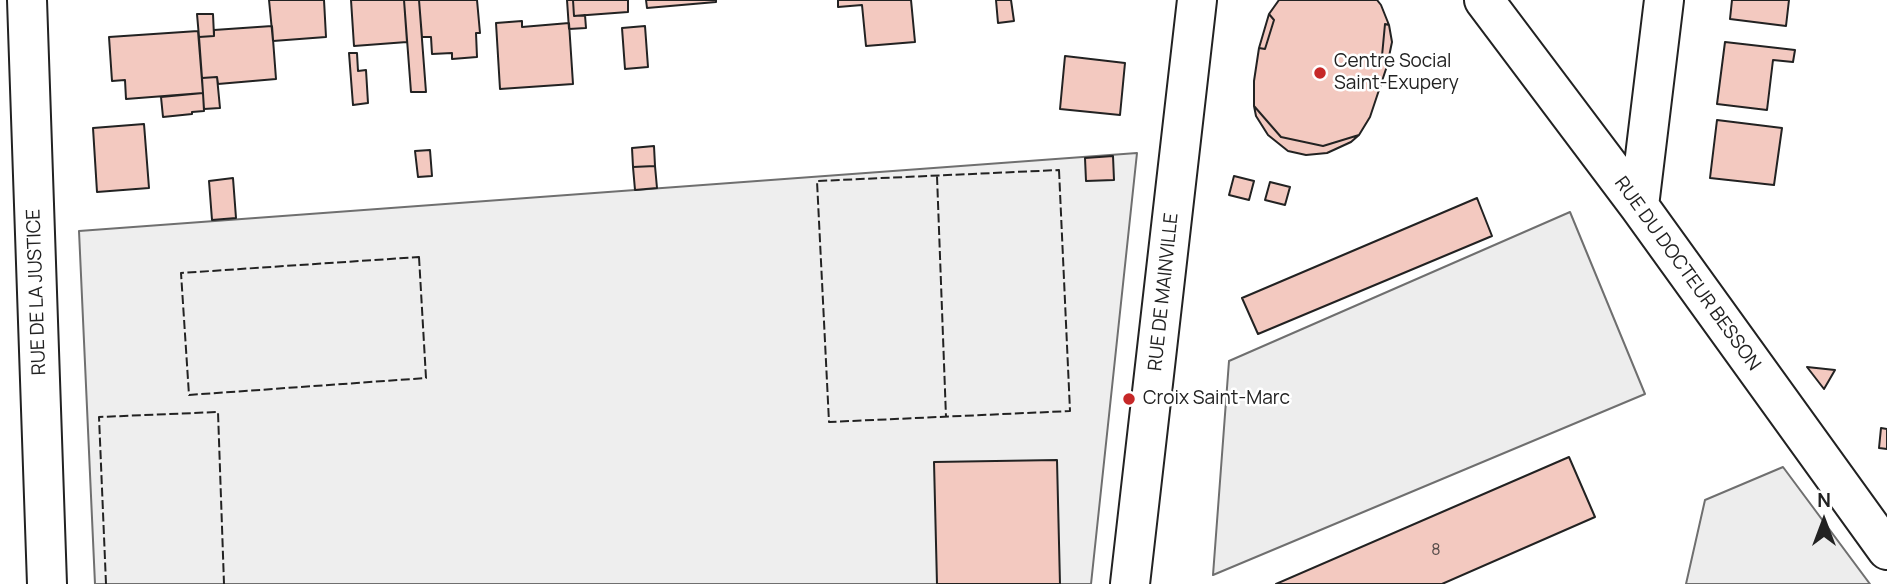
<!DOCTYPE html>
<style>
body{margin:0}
#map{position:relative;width:1887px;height:584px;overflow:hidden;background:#fff;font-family:Manrope,sans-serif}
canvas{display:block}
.north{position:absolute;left:1789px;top:486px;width:70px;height:70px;-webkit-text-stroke:5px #fff;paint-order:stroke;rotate:0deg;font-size:19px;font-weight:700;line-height:28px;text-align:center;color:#222}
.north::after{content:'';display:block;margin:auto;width:24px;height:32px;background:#222;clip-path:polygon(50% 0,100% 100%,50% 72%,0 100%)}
</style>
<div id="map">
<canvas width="1887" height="584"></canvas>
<div class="north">N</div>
</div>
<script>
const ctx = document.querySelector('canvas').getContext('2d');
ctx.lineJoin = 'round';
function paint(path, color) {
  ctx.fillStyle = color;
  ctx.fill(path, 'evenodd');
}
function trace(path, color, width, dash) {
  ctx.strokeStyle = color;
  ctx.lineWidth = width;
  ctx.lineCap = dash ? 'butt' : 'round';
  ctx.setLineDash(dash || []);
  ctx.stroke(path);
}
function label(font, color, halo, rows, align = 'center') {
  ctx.font = font + ' Manrope,sans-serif';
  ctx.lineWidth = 5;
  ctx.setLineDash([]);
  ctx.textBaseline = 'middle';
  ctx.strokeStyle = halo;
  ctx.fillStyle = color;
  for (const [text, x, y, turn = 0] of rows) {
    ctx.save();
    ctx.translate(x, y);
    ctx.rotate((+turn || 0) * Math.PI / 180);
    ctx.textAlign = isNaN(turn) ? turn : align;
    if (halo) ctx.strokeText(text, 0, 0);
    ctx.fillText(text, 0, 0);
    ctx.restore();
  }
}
const green = new Path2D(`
 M1137 153 1091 584H95L79 231Z`);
paint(green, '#eee');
trace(green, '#6f6f6f', 2);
const parking = new Path2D(`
 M1570 212 1645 394 1213 575 1229 361Z
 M1783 467 1870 584H1686L1705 500Z`);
paint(parking, '#ededed');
trace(parking, '#6f6f6f', 2);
const building = new Path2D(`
 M269 0H324L326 37 273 41Z
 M351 0H404L407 42 354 46Z
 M404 0H419L426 92H411Z
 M419 0H477L480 33H476L477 57 452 59V53L432 54 431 37H422Z
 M567 0H573L574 16 585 15 586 28 569 29Z
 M573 0H628V12L574 16Z
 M646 0H716V2L647 8Z
 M838 0H911L915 42 866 46 862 5 838 7Z
 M996 0H1011L1014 21 998 23Z
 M1279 0H1377L1381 5 1389 25 1385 24 1382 56 1387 66 1370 117 1359 135 1323 146 1281 137 1254 106V81L1259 48 1265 49 1274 20 1269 14Z
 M1732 0H1789L1786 26 1730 19Z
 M197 14H213L214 36 199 37Z
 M1269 14 1274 20 1265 49 1259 48Z
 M522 21V27L569 23 573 84 500 89 496 23Z
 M1385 24 1389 25 1392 42 1387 66 1382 56Z
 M272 26 276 79 218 84 217 77 202 78 199 37 214 36V30Z
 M645 26 648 67 625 69 622 28Z
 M198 31 203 93 126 99 125 80 112 81 109 37Z
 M1725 42 1795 50 1793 62 1773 60 1767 110 1717 104Z
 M349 53H357L358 71 366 70 368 103 353 105Z
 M1065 56 1125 63 1120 115 1060 109Z
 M217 77 220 108 204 109 202 78Z
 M203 93 204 111 192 112V114L163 117 161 97Z
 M1254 106 1281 137 1323 146 1359 135 1351 142 1327 153 1306 155 1288 151 1268 135 1256 116Z
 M1717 120 1782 128 1774 185 1710 178Z
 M144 124 149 188 97 192 93 128Z
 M654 146 655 166 633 167 632 148Z
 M430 150 432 176 418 177 415 151Z
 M1113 156 1114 180 1086 181 1085 158Z
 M655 166 657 188 635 190 633 167Z
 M1234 176 1254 181 1249 200 1229 195Z
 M233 178 236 218 212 220 209 181Z
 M1270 182 1290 187 1285 205 1265 200Z
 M1477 198 1492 236 1258 334 1242 298Z
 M1807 367 1835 370 1824 389Z
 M1881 428 1887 429V449L1879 448Z
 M1569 457 1595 517 1442 584H1276Z
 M1057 460 1060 584H937L934 462Z`);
paint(building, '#f3c9c0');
trace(building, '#222', 2);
const minor = new Path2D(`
 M27 0 47 584
 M1484 0 1639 206 1887 550
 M1639 206 1664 0
 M1130 584 1197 0`);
trace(minor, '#222', 42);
trace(minor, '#fff', 38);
trace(new Path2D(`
 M1059 170 1070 411 829 422 817 181Z
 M937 176 946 417
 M419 257 426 378 189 395 181 273Z
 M106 584 99 417 218 412 224 584`), '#222', 2, [9, 3.5]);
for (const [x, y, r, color] of [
 [1320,73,7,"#c62828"],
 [1129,399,7,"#c62828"]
]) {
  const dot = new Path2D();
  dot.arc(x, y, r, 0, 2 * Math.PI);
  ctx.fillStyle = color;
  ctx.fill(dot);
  trace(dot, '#fff', 2.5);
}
label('16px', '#564c4a', null, [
 ["8",1436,551]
]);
label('19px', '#222', '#fff', [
 ["Centre Social",1334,62],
 ["Saint-Exupery",1334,84],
 ["Croix Saint-Marc",1143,399]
], 'left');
label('19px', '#222', '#fff', [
 ["RUE DU DOCTEUR BESSON",1687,274,54],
 ["RUE DE LA JUSTICE",37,292,-92],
 ["RUE DE MAINVILLE",1164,292,-84]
]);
</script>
